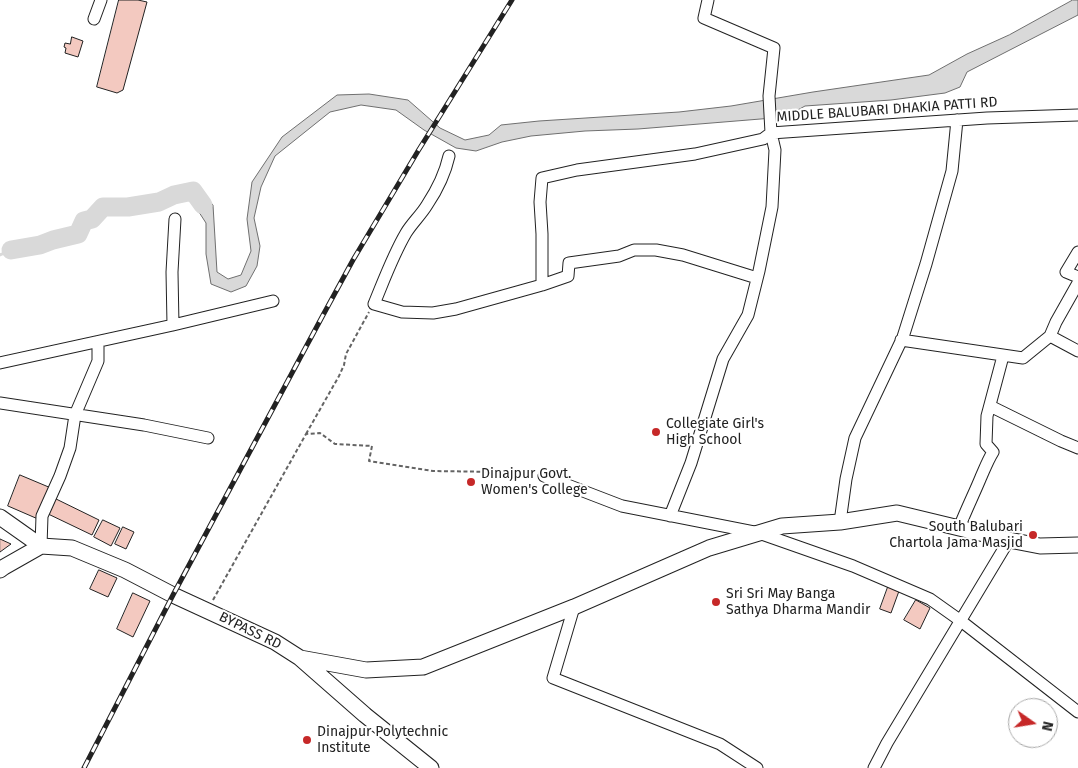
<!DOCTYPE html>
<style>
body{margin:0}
#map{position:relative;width:1078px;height:768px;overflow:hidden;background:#fff;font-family:"Fira Sans",sans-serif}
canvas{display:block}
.north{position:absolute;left:1008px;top:698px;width:50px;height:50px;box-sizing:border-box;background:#fff;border:1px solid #a7a7a7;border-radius:50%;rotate:103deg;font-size:14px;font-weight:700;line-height:20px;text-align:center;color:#222}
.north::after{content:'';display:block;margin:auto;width:18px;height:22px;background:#c62828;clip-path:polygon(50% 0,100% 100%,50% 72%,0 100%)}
</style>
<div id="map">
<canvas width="1078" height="768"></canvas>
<div class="north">N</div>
</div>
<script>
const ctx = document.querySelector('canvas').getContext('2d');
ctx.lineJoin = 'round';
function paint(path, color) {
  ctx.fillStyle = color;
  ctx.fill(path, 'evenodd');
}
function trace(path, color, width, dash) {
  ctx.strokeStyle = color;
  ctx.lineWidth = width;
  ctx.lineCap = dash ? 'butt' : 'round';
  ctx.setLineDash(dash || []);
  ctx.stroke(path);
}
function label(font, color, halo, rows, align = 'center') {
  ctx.font = font + ' "Fira Sans",sans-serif';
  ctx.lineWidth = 4;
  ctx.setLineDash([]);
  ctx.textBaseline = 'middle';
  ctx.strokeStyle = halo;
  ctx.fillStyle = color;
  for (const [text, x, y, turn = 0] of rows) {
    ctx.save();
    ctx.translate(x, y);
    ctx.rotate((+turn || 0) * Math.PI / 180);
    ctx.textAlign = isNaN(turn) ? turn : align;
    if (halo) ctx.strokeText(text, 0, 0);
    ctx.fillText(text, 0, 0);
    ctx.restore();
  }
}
const water = new Path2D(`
 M1073 0H1078V15L967 72 960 87 945 93 891 100 805 106 785 117 638 129 585 131 531 136 502 142 476 151 456 148 424 130 396 110 361 105 330 112 275 156 261 187 254 218 260 246 257 266 246 286 231 292 211 284 206 254V223L195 206 198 189 213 205 217 272 228 279 241 275 251 251 247 219 252 182 282 137 337 95 369 94 408 100 440 128 465 140 489 135 501 125 539 121 679 112 731 106 813 92 929 75 967 54 1009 35Z`);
paint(water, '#d9d9d9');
trace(water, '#6f6f6f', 1);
trace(new Path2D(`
 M0 255 11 250`), '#d9d9d9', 3);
trace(new Path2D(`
 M11 250 40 245 53 240 78 234 84 221 92 219 103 207H128L159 202 174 195 193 191 203 205`), '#d9d9d9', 19);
const building = new Path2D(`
 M119 0H138L147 2 123 90 117 93 97 87Z
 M72 37 83 41 78 57 65 53 66 48 64 47 65 43 70 44Z
 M20 475 51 488 38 519 8 506Z
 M52 497 99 520 92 535 44 512Z
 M103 520 120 528 111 546 94 537Z
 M123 527 134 532 126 549 115 544Z
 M0 539 11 544 0 552Z
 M99 570 117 578 108 597 90 589Z
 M888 587 899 591 891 613 880 609Z
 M133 593 150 601 133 637 117 629Z
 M916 600 930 608 920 629 904 620Z`);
paint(building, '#f3c9c0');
trace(building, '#222', 1);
const minor = new Path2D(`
 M94 19 101 0
 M449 156C445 174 437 190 427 205 421 215 412 223 406 233 393 255 384 280 374 304L402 312 433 313 456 309 542 285 568 276 569 263 619 256 634 250H656L683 255 757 278
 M1078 252 1066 272 1078 277
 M542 285V234L540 202 542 178 577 170 695 154 763 139 771 133 987 118 1078 115
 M173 325 273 301
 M1050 336 1056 322 1078 283
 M901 340 1023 358 1050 336 1078 351
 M0 363 173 325 172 272 175 219
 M0 403 144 425 208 438
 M990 406 1061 441 1078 448
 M544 476 622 506 759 533 853 566 930 599 961 621 1078 712
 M670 516 691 463 723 359 748 315 759 271 772 207 775 150 771 133 769 96 774 48 704 18 708 0
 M840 522 846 479 855 438 903 337 926 264 952 171 957 120
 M959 528C966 510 974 494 981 477 985 468 988 460 993 452L986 444 987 416 1003 356
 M41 546 42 516 60 476 70 448 75 415 98 361V342
 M574 607 553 678 720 744 757 768
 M874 768 887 743 1009 540`);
const major = new Path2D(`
 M0 517 41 546
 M41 546 72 548 125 570 173 595 275 642 300 658 365 715 431 768
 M0 570 4 567 41 546
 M300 658 366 670 423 667 574 607 709 548 782 526 840 522 897 513 1009 540 1040 546 1078 545`);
trace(minor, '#222', 13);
trace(major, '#222', 17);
trace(new Path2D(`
 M306 434 339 376 344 365 346 354 369 312
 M213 600 306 434 320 433 335 444 372 446 369 461 433 471 499 472 534 475`), '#646464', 2, [4, 2.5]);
trace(minor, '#fff', 11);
trace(major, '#fff', 15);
const rail = new Path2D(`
 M84 768 173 595 322 317 353 260 418 151 512 0`);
trace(rail, '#222', 5);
trace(rail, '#fff', 3, [9]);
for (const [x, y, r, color] of [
 [656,432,5,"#c62828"],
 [471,482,5,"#c62828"],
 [1033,535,5,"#c62828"],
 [716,602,5,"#c62828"],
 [307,740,5,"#c62828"]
]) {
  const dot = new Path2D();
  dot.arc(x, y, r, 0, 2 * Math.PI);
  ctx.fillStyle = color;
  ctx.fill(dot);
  trace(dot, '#fff', 2);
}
label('14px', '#222', '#fff', [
 ["MIDDLE BALUBARI DHAKIA PATTI RD",887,110,-4],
 ["BYPASS RD",250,631,26]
]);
label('14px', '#222', '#fff', [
 ["Collegiate Girl's",666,424],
 ["High School",666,440],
 ["Dinajpur Govt.",481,474],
 ["Women's College",481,490],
 ["South Balubari",1023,527,"right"],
 ["Chartola Jama Masjid",1023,543,"right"],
 ["Sri Sri May Banga",726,594],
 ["Sathya Dharma Mandir",726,610],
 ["Dinajpur Polytechnic",317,732],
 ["Institute",317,748]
], 'left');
</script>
